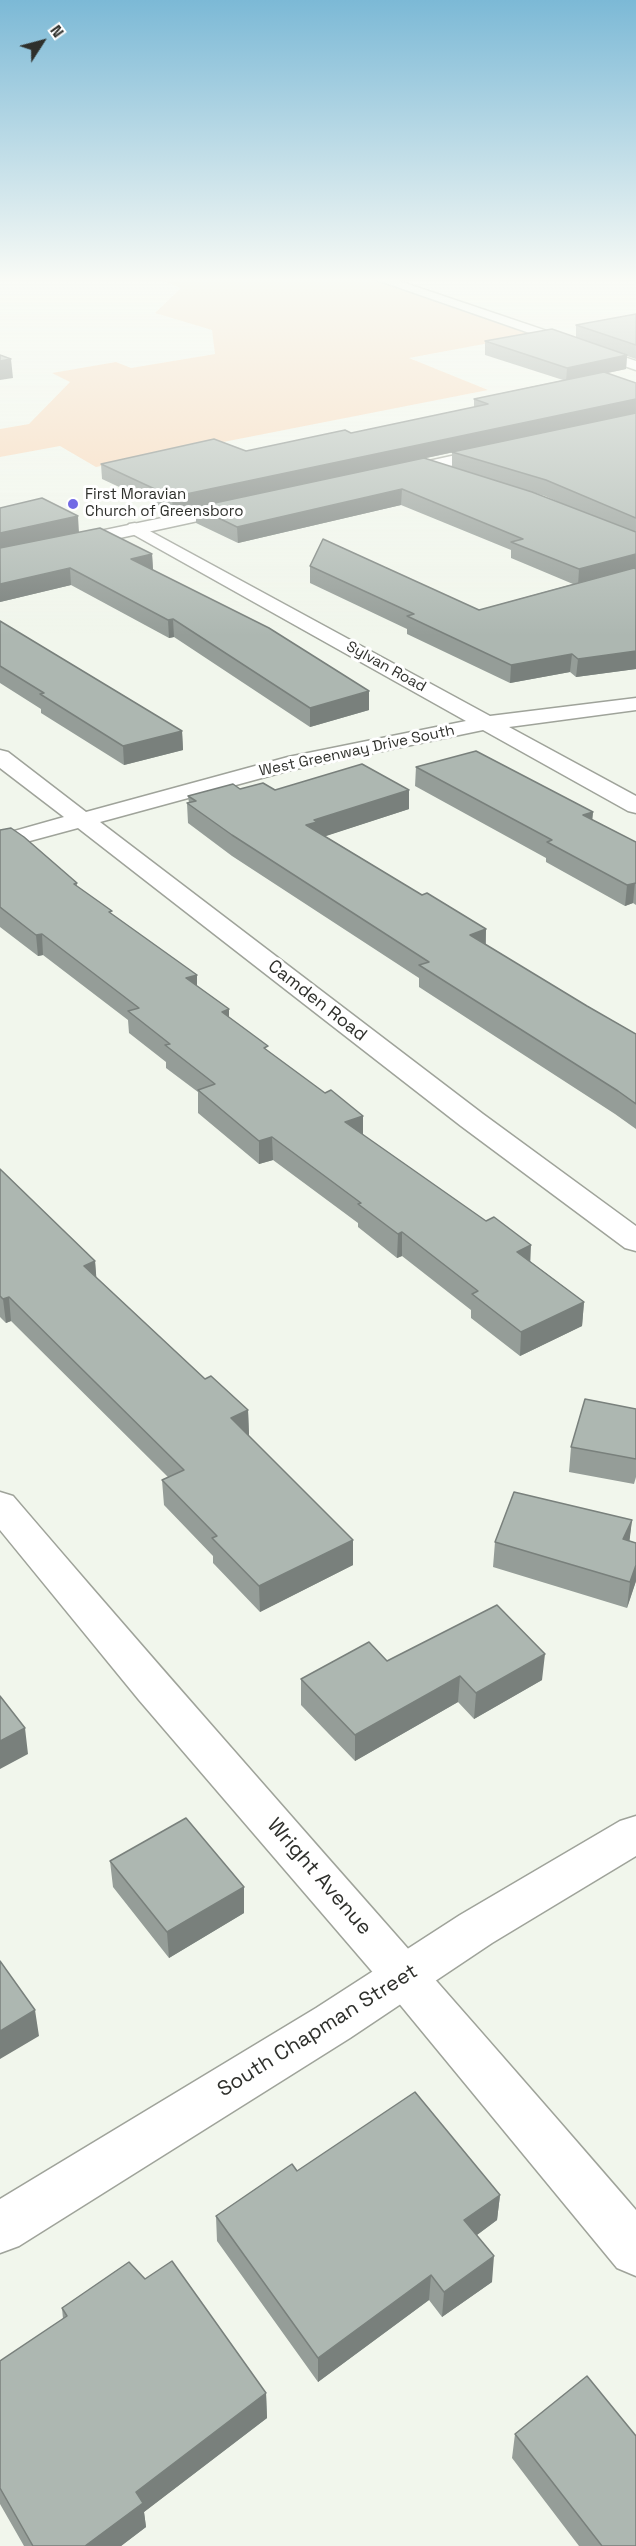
<!DOCTYPE html>
<style>
body{margin:0}
#map{position:relative;width:636px;height:2546px;overflow:hidden;background:#f1f6ec;font-family:"Space Grotesk",sans-serif}
canvas{display:block}
.north{position:absolute;left:12px;top:12px;width:60px;height:60px;-webkit-text-stroke:4px #fff;paint-order:stroke;rotate:54deg;font-size:16px;font-weight:700;line-height:24px;text-align:center;color:#2f302c}
.north::after{content:'';display:block;margin:auto;width:21px;height:27px;background:#2f302c;clip-path:polygon(50% 0,100% 100%,50% 72%,0 100%)}
</style>
<div id="map">
<canvas width="636" height="2546"></canvas>
<div class="north">N</div>
</div>
<script>
const ctx = document.querySelector('canvas').getContext('2d');
ctx.lineJoin = 'round';
function paint(path, color) {
  ctx.fillStyle = color;
  ctx.fill(path, 'evenodd');
}
function trace(path, color, width, dash) {
  ctx.strokeStyle = color;
  ctx.lineWidth = width;
  ctx.lineCap = dash ? 'butt' : 'round';
  ctx.setLineDash(dash || []);
  ctx.stroke(path);
}
function label(font, color, halo, rows, align = 'center') {
  ctx.font = font + ' "Space Grotesk",sans-serif';
  ctx.lineWidth = 6;
  ctx.setLineDash([]);
  ctx.textBaseline = 'middle';
  ctx.strokeStyle = halo;
  ctx.fillStyle = color;
  for (const [text, x, y, turn = 0] of rows) {
    ctx.save();
    ctx.translate(x, y);
    ctx.rotate((+turn || 0) * Math.PI / 180);
    ctx.textAlign = isNaN(turn) ? turn : align;
    if (halo) ctx.strokeText(text, 0, 0);
    ctx.fillText(text, 0, 0);
    ctx.restore();
  }
}
paint(new Path2D(`
 M161 280H373L532 335 409 358 488 390 96 467 60 446 0 457V429L29 424 70 382 52 373 116 362 131 368 215 354 212 330 155 313 181 288Z`), '#f9d6b6');
const minor = new Path2D(`
 M135 523 490 716 636 698V710L509 727 636 796V813L628 811 483 730 291 770 100 822 483 1114 636 1226V1251L625 1248 461 1126 78 828 0 849V835L64 817 0 768V750L8 752 86 812 288 757 466 721 129 532 126 528 129 524Z
 M0 1492 13 1496C218 1736 430 1971 636 2210V2276L617 2268 388 1990 139 1700 0 1530Z`);
const tertiary = new Path2D(`
 M497 446 505 451 503 454 398 478 390 473 392 469Z
 M238 502 244 503 247 507 244 511 0 564V552Z
 M636 1816V1856L492 1943 350 2038 19 2246 0 2253V2199L316 2008 460 1915 620 1821Z`);
const secondary = new Path2D(`
 M377 280H396L636 361V370Z`);
trace(minor, '#9fa39a', 3);
trace(tertiary, '#9fa39a', 3);
trace(secondary, '#9fa39a', 3);
paint(minor, '#fff');
paint(tertiary, '#fff');
paint(secondary, '#fff');
paint(new Path2D(`
 M636 314V359L627 356 626 369 607 373 636 383V669L576 677 570 672 510 683 407 634V629L310 583V566L479 610 573 584 511 558V550L401 505 238 543 196 523V508L173 512 102 479 101 464 246 451 351 433 474 407V399L563 380 485 355V341L576 338V325ZM636 413 452 452V467L343 476ZM506 484 545 496 579 511Z
 M0 508 152 554 153 570 369 710 310 727 174 637 169 638 71 585 0 602Z
 M0 621 182 731 183 750 124 765 41 713V709L0 683Z
 M416 767 593 812 592 820 636 842V905L633 903 625 906 546 862V858L415 786Z
 M240 789 275 790 409 809 325 836 422 895 486 929V945L587 1006 636 1034V1129L615 1114 419 987V978L232 856 188 823 187 803H189L188 796Z
 M0 830 77 883V886L112 914 197 986 229 1009V1017L363 1135 584 1302 582 1326 520 1356 471 1318V1310L402 1256 397 1258 358 1227V1223L273 1160 259 1164 198 1113V1092L166 1068V1062L129 1033 128 1020 43 955 38 956 0 927Z
 M0 1169 95 1261 96 1277 205 1379 248 1410 249 1435H248L353 1540V1565L260 1612 213 1563V1556L164 1505 162 1480 168 1477 11 1321 6 1323 0 1317Z
 M636 1409V1477L634 1484 569 1472 571 1447Z
 M632 1520 629 1541 636 1543V1581L627 1608 493 1567 495 1542Z
 M387 1661 542 1680 474 1719 458 1702 355 1761 301 1705V1679Z
 M110 1861 244 1913 169 1958 113 1887Z
 M297 2171 500 2195 497 2220 477 2235 492 2282 442 2317 429 2300 318 2382 217 2241 216 2216Z
 M145 2279 266 2393 267 2418 144 2512 146 2527 121 2546H24L0 2504V2361L63 2319 62 2308Z
 M515 2434 636 2546H579L512 2458Z`), '#959d98');
paint(new Path2D(`
 M627 355 626 369 566 382 567 368Z
 M11 359 13 378 0 380V361Z
 M636 399V413L173 512 172 497Z
 M402 489 401 505 238 543 237 527Z
 M78 516 79 533 0 550V533Z
 M152 554 153 570 131 559Z
 M636 554V571L578 586 579 569Z
 M70 568 71 585 0 602V584Z
 M173 619 174 637 169 638 168 620Z
 M636 651V669L576 677 578 659Z
 M572 654 570 672 510 683 511 665Z
 M369 691V710L310 727V708Z
 M182 731 183 750 124 765 123 746Z
 M409 790V809L317 839 306 825 314 820Z
 M593 812 591 832 583 815Z
 M635 882 633 903 625 906 627 885Z
 M486 929 485 950 470 935Z
 M42 934 43 955 38 956 36 935Z
 M197 975V996L186 978Z
 M229 1009V1031L222 1012Z
 M363 1116V1138L345 1122Z
 M272 1137 273 1160 259 1164V1141Z
 M402 1232V1256L397 1258 398 1234Z
 M531 1245 530 1269 517 1252Z
 M95 1261 97 1285 84 1266Z
 M9 1297 11 1321 6 1323 3 1299Z
 M584 1302 582 1326 520 1356 521 1332Z
 M248 1410 249 1435 231 1443V1418Z
 M632 1520 629 1545 623 1539Z
 M353 1540V1565L260 1612 259 1586Z
 M636 1565V1581L627 1608 630 1582Z
 M545 1654 542 1680 474 1719 476 1693Z
 M460 1676 458 1702 355 1761V1735Z
 M25 1728 28 1754 0 1769V1741Z
 M244 1887V1913L169 1958 167 1932Z
 M35 2010 39 2036 0 2059V2031Z
 M500 2195 497 2220 462 2246 464 2220Z
 M494 2256 492 2282 442 2317 444 2292Z
 M431 2275 429 2300 318 2382V2358Z
 M266 2393 267 2418 144 2512 146 2527 121 2546H85L136 2492Z`), '#79807c');
const building = new Path2D(`
 M636 314V345L576 325Z
 M552 329 627 355 567 368 485 341Z
 M0 355 11 359 0 361Z
 M604 372 636 383V399L172 497 101 464 214 439 246 451 345 430 351 433 488 404 474 399Z
 M636 413V518L546 480 452 452Z
 M424 458 532 492 636 532V554L579 569 511 542 523 539 402 489 237 527 196 507Z
 M42 498 78 516 0 533V508Z
 M100 528 152 554 131 559 269 628 369 691 310 708 173 619 168 620 70 568 0 584V548Z
 M323 539 479 610 634 568 636 569V651L578 659 572 654 511 665 407 616 414 614 310 566Z
 M0 621 182 731 123 746 40 694 44 693 0 666Z
 M476 751 593 812 583 815 636 842V883L627 885 547 842 552 840 416 767Z
 M362 764 409 790 314 820 317 822 306 825 422 895 427 893 486 929 470 935 587 1006 636 1034V1104L618 1091 419 965 429 962 232 835 187 803 196 801 188 796 233 784 240 789 263 783 275 790Z
 M11 828 24 837 77 883 74 884 112 911 109 912 197 975 186 978 229 1009 222 1012 268 1046 264 1048 325 1093 331 1090 363 1116 345 1122 486 1221 494 1217 531 1245 517 1252 584 1302 521 1332 472 1294 478 1291 402 1232 398 1234 358 1204 361 1203 272 1137 259 1141 198 1090 215 1084 165 1045 170 1044 128 1011 139 1008 42 934 36 935 0 907V830Z
 M0 1169 95 1261 84 1266 205 1379 211 1376 248 1410 231 1418 353 1540 259 1586 212 1538 217 1536 162 1480 184 1470 9 1297 3 1299 0 1296Z
 M585 1399 636 1409V1459L571 1447Z
 M514 1492 632 1520 623 1539 636 1543V1565L630 1582 495 1542Z
 M497 1605 545 1654 476 1693 460 1676 355 1735 301 1679 369 1642 387 1661Z
 M0 1696 25 1728 0 1741Z
 M186 1818 244 1887 167 1932 110 1861Z
 M0 1961 35 2010 0 2031Z
 M415 2092 500 2195 464 2220 494 2256 444 2292 431 2275 318 2358 216 2216 292 2164 297 2171Z
 M172 2261 266 2393 136 2492 143 2503 85 2546H33L0 2488V2361L67 2316 62 2308 129 2262 145 2279Z
 M587 2376 636 2436V2546H602L515 2434Z`);
paint(building, '#adb7b1');
trace(building, '#79807c', 1.5);
const sky = ctx.createLinearGradient(0, 0, 0, 636);
sky.addColorStop(0, '#7cb9d6');
sky.addColorStop(0.44, '#f9fbf6');
sky.addColorStop(1, '#f9fbf600');
ctx.fillStyle = sky;
ctx.fillRect(0, 0, 636, 636);
for (const [x, y, r, color] of [
 [73,504,6,"#726ae5"]
]) {
  const dot = new Path2D();
  dot.arc(x, y, r, 0, 2 * Math.PI);
  ctx.fillStyle = color;
  ctx.fill(dot);
  trace(dot, '#fff', 2);
}
label('15px', '#2f302c', '#fff', [
 ["First Moravian",85,495],
 ["Church of Greensboro",85,512]
], 'left');
label('15px', '#2f302c', '#fff', [
 ["Sylvan Road",386,667,29],
 ["West Greenway Drive South",357,751,-12]
]);
label('18px', '#2f302c', '#fff', [
 ["Camden Road",317,1001,38]
]);
label('21px', '#2f302c', '#fff', [
 ["Wright Avenue",319,1877,49],
 ["South Chapman Street",318,2031,-32]
]);
</script>
